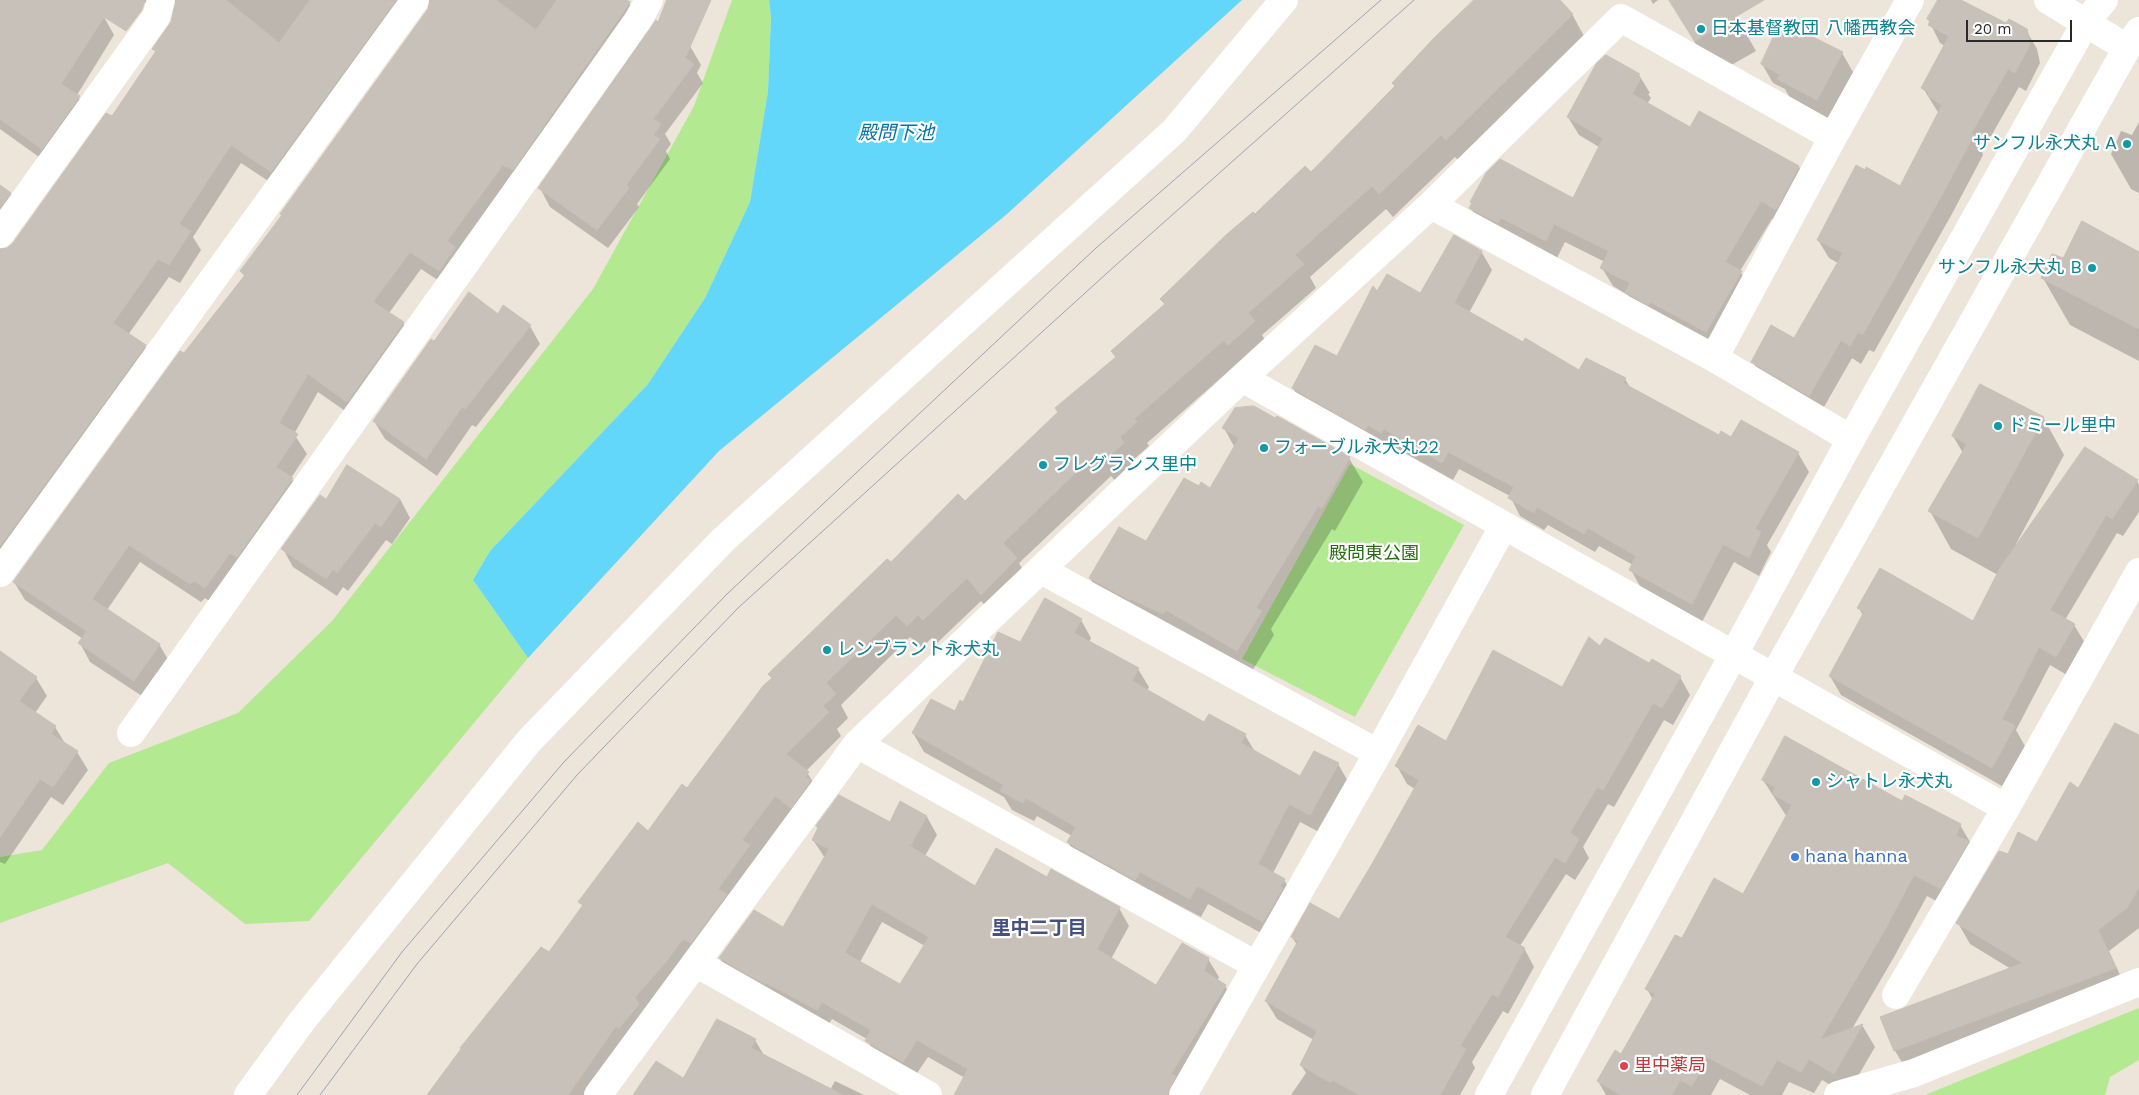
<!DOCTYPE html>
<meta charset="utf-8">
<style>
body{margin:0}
#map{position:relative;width:2139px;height:1095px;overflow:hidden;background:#ede4da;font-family:"Work Sans",sans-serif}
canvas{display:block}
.scale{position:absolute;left:1966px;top:20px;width:106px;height:22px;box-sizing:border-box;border:2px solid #292929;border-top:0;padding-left:6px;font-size:15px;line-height:18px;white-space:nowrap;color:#292929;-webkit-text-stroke:4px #fff;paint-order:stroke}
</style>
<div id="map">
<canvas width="2139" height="1095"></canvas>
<div class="scale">20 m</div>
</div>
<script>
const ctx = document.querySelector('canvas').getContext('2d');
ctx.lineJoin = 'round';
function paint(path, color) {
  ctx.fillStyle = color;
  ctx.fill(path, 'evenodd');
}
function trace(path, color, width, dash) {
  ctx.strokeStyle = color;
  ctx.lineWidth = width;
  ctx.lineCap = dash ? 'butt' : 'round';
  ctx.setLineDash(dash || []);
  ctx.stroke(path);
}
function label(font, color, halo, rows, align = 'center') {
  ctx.font = font + ' "Work Sans","Noto Sans JP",sans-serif';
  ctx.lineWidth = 4.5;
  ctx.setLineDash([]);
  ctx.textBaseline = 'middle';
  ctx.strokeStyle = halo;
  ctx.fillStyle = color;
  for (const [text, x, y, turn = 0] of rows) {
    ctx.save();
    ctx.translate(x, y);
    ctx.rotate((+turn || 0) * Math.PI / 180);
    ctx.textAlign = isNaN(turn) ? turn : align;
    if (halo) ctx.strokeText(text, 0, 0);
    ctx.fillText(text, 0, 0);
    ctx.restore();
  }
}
paint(new Path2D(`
 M732 0H769L771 17 768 91 750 202 705 298 648 384 490 551 473 580 528 658 309 921 245 924 168 863 0 923V857L42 850 109 763 238 713 332 621 593 289 694 106Z
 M1350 464 1464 525 1355 717 1242 659Z
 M2139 1008V1060L2110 1077 2105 1095H1925Z`), '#b3e991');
paint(new Path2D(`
 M769 0H1242L1007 214 719 451 528 658 473 580 490 551 648 384 705 298 750 202 768 91 771 17Z`), '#63d7f9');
paint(new Path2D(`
 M0 0H80L104 17 114 35 77 95 90 115 53 167 0 129Z
 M142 0H625L629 3 640 21 450 288 421 269 389 313 403 323 414 341 358 420 318 392 294 434 307 454 291 478 303 497 216 606 205 598 201 602 140 562 107 610 159 644 170 663 145 698 90 662 80 643 83 639 25 600 14 582 245 277 241 271 283 216 281 214 429 10 431 4 427 2 282 190 241 163 193 237 201 250 180 283 169 277 128 335 145 346 155 364 0 579V251L7 249 14 244 112 118 184 37 176 3H168L157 13Z
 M1488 0H1558L1572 14 1585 38 1460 162 1455 157 1393 217 1386 209 1310 277 1316 288 1262 335 1268 345 1238 363 1147 443 1149 446 1133 460 1136 467 1117 483 1111 476 1019 563 1030 582 995 617 981 601 937 643 932 638 921 648 910 637 841 705 848 718 837 729 841 736 806 771 822 796 597 1095H428L550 953 583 907 580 902 649 832 891 564 964 503 1117 359 1112 351 1165 306 1162 299 1254 215 1311 174Z
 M1651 0H1658L1653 4Z
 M1670 0H1741L1731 7 1756 51 1714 75Z
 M1939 0H1958L2007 25 2026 30 2037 49 2040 63 2026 91 2019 87 1982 152 1983 155 1953 212 1874 352 1869 350 1861 364 1852 358 1820 414 1764 381 1753 362 1794 340 1838 263 1829 258 1818 240 1901 188 1939 114 1923 88 1945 46 1940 43 1928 19Z
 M690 46 701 65 697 73 703 83 665 134 671 144 666 151 670 159 637 204 639 207 608 248 550 207 540 188Z
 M1842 53 1853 72 1828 118 1790 98 1785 89 1773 83 1762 64Z
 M1606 56 1639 75 1650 93 1648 94 1651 98 1647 104 1691 129 1700 113 1799 167 1809 186 1787 228 1772 219 1740 271 1752 291 1717 350 1638 311 1628 295 1613 286 1602 268 1605 262 1565 242 1557 258 1481 226 1471 208 1473 204 1471 202 1573 199 1599 147 1579 135 1568 117Z
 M2139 122V193L2131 189 2111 154 2121 131 2132 135Z
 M0 187 10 193 20 212 0 240Z
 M1481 251 1492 270 1469 313 1523 343 1580 371 1625 379 1631 389 1719 437 1798 453 1809 472 1767 545 1771 552 1759 576 1734 562 1702 622 1641 588 1631 570 1633 565 1599 546 1595 552 1548 525 1544 530 1520 516 1510 496 1459 469 1453 480 1394 447 1392 451 1304 407 1293 388 1337 358 1377 293 1420 295Z
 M2139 253V361L2070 325 2043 278 2064 260Z
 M498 316 530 326 540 344 476 427 472 425 437 476 385 439 374 421 434 343Z
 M2043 417 2064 455 2016 544 2018 545 2137 481 2139 485V512L2123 536 2117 533 2065 620 2074 625 2085 643 2067 675 2050 665 2016 730 2025 746 2002 786 1841 695 1830 676 1863 616 1859 608 1973 622 1998 575 1951 549 1930 511 1963 453 1953 436Z
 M1224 428 1349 458 1363 482 1335 531 1332 529 1271 629 1274 635 1251 673 1103 601 1090 578 1147 543 1199 488 1211 490 1235 448Z
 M400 499 410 518 392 544 386 540 348 591 343 587 337 596 293 567 283 549 326 501Z
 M1081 620 1091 638 1089 642 1138 669 1149 687 1147 691 1205 724 1245 735 1255 752 1300 778 1314 753 1338 764 1349 783 1321 833 1300 822 1273 873 1284 880 1295 898 1274 940 1208 904 1201 917 1150 890 1146 898 1079 861 1068 842 1072 836 1037 816 1034 821 1012 810 1004 797 924 752 913 733 955 712 1020 644Z
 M1600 648 1680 677 1690 695 1673 725 1664 720 1614 807 1608 804 1583 847 1589 858 1575 880 1566 874 1520 946 1524 948 1534 967 1508 1014 1503 1011 1472 1062 1475 1068 1460 1095H1291L1306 1073 1301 1065 1314 1040 1277 1019 1266 1001 1297 945 1292 937 1340 921 1415 789 1407 784 1397 766 1563 688Z
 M0 652 36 678 47 696 35 713 55 727 66 745 77 752 88 770 63 805 51 797 5 864 0 862Z
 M2139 736V928L2109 951 2127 990 1908 1072 1895 1051 1881 1018 2011 969 1970 944 1958 923 2008 855 2037 844 2079 789Z
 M1763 780 1902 802 1960 825 1973 847 1953 910 1927 896 1894 957 1852 1029 1862 1025 1875 1047 1847 1095 1822 1080 1814 1093 1789 1082 1782 1095H1750L1720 1079 1711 1095H1606L1598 1081 1622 1056 1653 1000 1647 989 1683 940 1743 896 1787 817Z
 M927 817 937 835 925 856 975 887 1047 879 1119 908 1129 926 1111 959 1156 986 1208 959 1219 977 1217 981 1225 986 1235 1004 1185 1095H955L965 1078 928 1057 913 1079 877 1059 867 1039 832 1019 827 1027 730 976 720 958 783 929 825 858 813 840ZM882 922 925 946 900 986 860 962Z
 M755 1040 765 1057 830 1090 835 1081 864 1095H635L684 1080Z`), '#0003');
const building = new Path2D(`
 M0 0H145L142 10 126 31 104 17 61 84 80 96 42 149 0 119Z
 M176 0H226L279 43 310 0H396L271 172 231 145 179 224 191 231 169 265 158 259 113 323 146 345 0 546V249L7 248 13 243 106 113 112 116 156 51 152 49 171 22Z
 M430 0H496L536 30 557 0H627L630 2 513 170 507 166 506 167 503 165 447 241 455 247 439 271 410 252 373 302 404 322 347 402 308 374 279 423 298 434 276 467 293 478 237 557 230 553 205 588 194 581 190 584 129 545 92 599 160 644 134 681 78 643 87 631 13 582 180 351 184 353 245 275 240 271 282 215 280 214 428 9Z
 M667 0H711L685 58 694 64 653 119 661 124 653 135 660 139 626 185 629 188 597 230 538 188 656 20 658 22Z
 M1474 0H1560L1573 14 1446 140 1441 135 1379 194 1372 186 1295 255 1304 264 1248 313 1255 321 1228 345 1224 340 1134 419 1137 422 1120 437 1124 443 1103 461 1096 453 1003 543 1017 558 981 595 967 578 923 620 918 615 907 626 896 615 826 683 836 694 823 706 829 712 786 754 809 772 805 777 811 780 791 808 775 796 742 840 750 845 718 889 727 894 691 943 683 939 665 963 635 997 639 1004 619 1028 616 1026 568 1095H427L461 1049 460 1048 541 947 549 952 583 905 578 902 638 822 648 831 682 784 687 788 763 686 772 678 768 674 887 559 891 562 958 494 965 501 1058 412 1055 408 1116 357 1111 351 1165 304 1160 299 1226 235 1253 212 1255 214 1305 166 1311 172 1395 86 1392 83 1434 38Z
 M1669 0H1764L1695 41Z
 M1938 0H1961L2006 23 2009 19 2027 29 2030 44 2015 73 2008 69 1971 134 1974 135 1943 193 1863 334 1858 332 1850 346 1841 340 1809 396 1751 362 1771 325 1794 338 1843 253 1817 240 1856 165 1865 170 1866 167 1900 186 1942 105 1928 96 1929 93 1921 88 1949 36 1928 25 1930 21 1927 19Z
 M1781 21 1843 52 1817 100 1777 79 1780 75 1761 64Z
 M1606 55 1640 74 1637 76 1641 78 1632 94 1690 127 1699 111 1799 166 1776 210 1761 201 1725 262 1742 271 1706 332 1650 302 1648 305 1625 292 1630 283 1600 268 1609 251 1554 224 1546 241 1501 218 1498 223 1469 208 1472 203 1470 202 1486 173 1500 159 1573 198 1603 138 1567 117 1596 64Z
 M0 185 11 193 0 207Z
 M2082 221 2139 252V329L2041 278 2052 254 2063 258Z
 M1454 235 1482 251 1454 303 1523 342 1525 338 1579 370 1586 358 1626 378 1623 383 1719 435 1721 431 1731 437 1741 420 1799 452 1755 529 1761 532 1749 558 1723 544 1692 604 1629 570 1636 556 1588 528 1584 534 1537 507 1534 513 1508 498 1514 487 1448 452 1442 463 1384 429 1381 433 1368 425 1365 430 1292 388 1315 345 1337 356 1373 286 1377 291 1387 274 1420 293Z
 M469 292 498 314 503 305 531 325 465 409 462 407 426 459 373 421 431 339 434 341Z
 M1980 384 2044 417 1978 538 1928 511 1967 444 1952 436Z
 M1254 406 1275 418 1277 416 1350 457 1322 508 1318 506 1256 608 1262 611 1237 651 1166 610 1163 614 1131 599 1130 600 1089 578 1119 527 1146 541 1184 478 1199 486 1201 482 1210 488 1239 438 1222 428 1235 408Z
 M2085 447 2138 480 2112 519 2106 515 2050 610 2075 624 2056 657 2039 647 2002 719 2015 726 1992 768 1829 676 1864 612 1857 608 1880 568 1973 621 2000 568Z
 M347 465 400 499 381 527 375 523 337 573 333 569 326 579 281 549 320 495 326 499Z
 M1045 598 1082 619 1074 633 1139 668 1132 681 1204 722 1209 714 1246 734 1241 743 1300 776 1314 751 1339 763 1310 815 1289 804 1258 864 1285 879 1280 887 1283 888 1263 922 1197 886 1190 899 1140 872 1135 880 1067 842 1076 827 1026 798 1023 803 1000 791 1004 785 912 733 931 699 955 711 960 700 963 702 998 632 1020 642Z
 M1589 637 1600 646 1605 638 1649 663 1652 659 1681 676 1662 708 1653 703 1603 790 1597 787 1570 833 1579 839 1565 863 1555 857 1505 937 1525 948 1498 997 1492 994 1460 1046 1466 1049 1440 1095H1360L1332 1080 1331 1083 1300 1065 1317 1031 1265 1001 1298 941 1291 937 1310 903 1339 919 1372 864 1419 780 1395 766 1418 725 1446 741 1493 650 1562 687Z
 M0 651 37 677 19 701 56 726 51 734 78 751 53 787 40 779 0 837Z
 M2115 723 2139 735V887L2127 908 2098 930 2116 968 1894 1051 1880 1017 2023 963 1956 923 1999 851 2008 854 2018 832 2037 842 2070 782 2078 788Z
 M1785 736 1902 801 1905 795 1961 824 1956 836 1969 841 1941 889 1914 875 1882 935 1820 1040 1863 1024 1834 1074 1809 1059 1801 1072 1777 1060 1762 1086 1707 1057 1692 1086 1680 1080 1672 1095H1621L1597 1081 1615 1050 1621 1054 1655 994 1645 989 1675 935 1682 938 1714 878 1743 894 1792 805 1772 794 1775 787 1762 780Z
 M839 795 890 822 900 801 927 816 910 846 975 886 996 848 1047 877 1051 869 1120 907 1097 949 1156 985 1182 943 1209 958 1204 971 1226 985 1171 1074 1176 1076 1167 1095H954L968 1069 917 1040 903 1062 865 1041 871 1030 822 1002 817 1010 766 983 765 984 719 958 754 910 783 927 829 849 812 840 818 828 816 826ZM872 904 929 937 900 984 845 953Z
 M717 1019 756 1039 751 1048 843 1095H633L656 1061 683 1078Z`);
paint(building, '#c8c1ba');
trace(building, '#c8c0b3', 1);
trace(new Path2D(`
 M2048 0 2127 48
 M1431 205 1714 358 1851 439
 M0 234 156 17 161 0
 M1714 358 1833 137 1910 0
 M1242 378C1496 523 1752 663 2006 808
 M1041 570 1378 753
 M0 573 415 0
 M131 733 568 119 638 20 649 0
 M857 744 1256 965
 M696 963 928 1095
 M1896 995 2006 808 2139 572
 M598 1095 857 744 1242 378 1431 205 1621 18 1833 137
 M1183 1095 1378 753 1503 527
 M1838 1095 1914 1073 2139 982`), '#fff', 28);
trace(new Path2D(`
 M248 1095 302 1021 529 741 723 540 1174 131 1284 0
 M1489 1095 1734 654 1851 439 2086 22 2104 0
 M1545 1095 1774 676 2127 48 2139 31`), '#fff', 28);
trace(new Path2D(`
 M297 1095 402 952 564 762 727 594 1096 248 1381 0
 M320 1095 417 964 577 775 738 608 1117 264 1414 0`), '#9ca1b6', 1);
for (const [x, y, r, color] of [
 [1701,29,5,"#0f9aa8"],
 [2127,144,5,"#0f9aa8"],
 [2092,268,5,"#0f9aa8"],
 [1998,426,5,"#0f9aa8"],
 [1264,448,5,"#0f9aa8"],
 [1043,465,5,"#0f9aa8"],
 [827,650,5,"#0f9aa8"],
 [1816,782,5,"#0f9aa8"],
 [1795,857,5,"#3f7fe0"],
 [1624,1066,5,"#e0444e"]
]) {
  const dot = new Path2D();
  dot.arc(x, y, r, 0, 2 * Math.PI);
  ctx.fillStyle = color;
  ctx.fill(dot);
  trace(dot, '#fff', 2);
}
label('18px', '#0d838f', '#fff', [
 ["日本基督教団 八幡西教会",1711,29],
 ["サンフル永犬丸 A",2117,144,"right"],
 ["サンフル永犬丸 B",2082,268,"right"],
 ["ドミール里中",2008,426],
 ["フォーブル永犬丸22",1274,448],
 ["フレグランス里中",1053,465],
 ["レンブラント永犬丸",837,650],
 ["シャトレ永犬丸",1826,782]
], 'left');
label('18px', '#2a6c13', '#fff', [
 ["殿問東公園",1374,554]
]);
label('18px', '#366cbe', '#fff', [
 ["hana hanna",1805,857]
], 'left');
label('18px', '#be3a42', '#fff', [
 ["里中薬局",1634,1066]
], 'left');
label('italic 19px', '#0274a5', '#fff', [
 ["殿問下池",896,133]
]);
label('bold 19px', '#46527e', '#fff', [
 ["里中二丁目",1039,928]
]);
</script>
